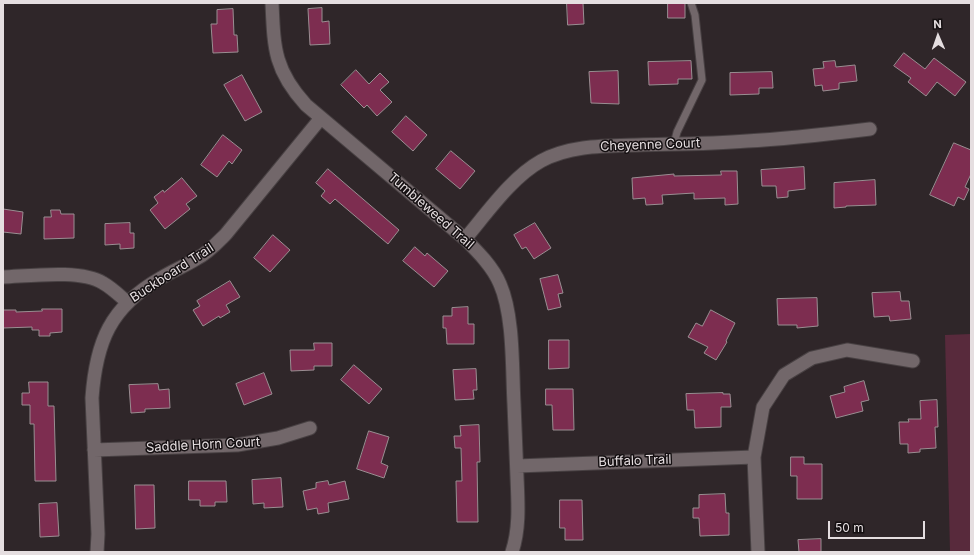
<!DOCTYPE html>
<style>
body{margin:0}
#map{position:relative;width:974px;height:555px;overflow:hidden;background:#2f2629;font-family:Inter,sans-serif}
canvas{display:block}
.frame{position:absolute;inset:0;border:4px solid #e5dee0;pointer-events:none}
.north{position:absolute;left:918px;top:16px;width:40px;height:40px;-webkit-text-stroke:3px #151012;paint-order:stroke;rotate:358deg;font-size:11px;font-weight:700;line-height:16px;text-align:center;color:#e5dee0}
.north::after{content:'';display:block;margin:auto;width:14px;height:18px;background:#e5dee0;clip-path:polygon(50% 0,100% 100%,50% 72%,0 100%)}
.scale{position:absolute;left:828px;top:521px;width:97px;height:18px;box-sizing:border-box;border:2px solid #e5dee0;border-top:0;padding-left:5px;font-size:12px;line-height:14px;white-space:nowrap;color:#e5dee0;-webkit-text-stroke:3px #151012;paint-order:stroke}
</style>
<div id="map">
<canvas width="974" height="555"></canvas>
<div class="frame"></div>
<div class="north">N</div>
<div class="scale">50 m</div>
</div>
<script>
const ctx = document.querySelector('canvas').getContext('2d');
ctx.lineJoin = 'round';
function paint(path, color) {
  ctx.fillStyle = color;
  ctx.fill(path, 'evenodd');
}
function trace(path, color, width, dash) {
  ctx.strokeStyle = color;
  ctx.lineWidth = width;
  ctx.lineCap = dash ? 'butt' : 'round';
  ctx.setLineDash(dash || []);
  ctx.stroke(path);
}
function label(font, color, halo, rows, align = 'center') {
  ctx.font = font + ' Inter,sans-serif';
  ctx.lineWidth = 3;
  ctx.setLineDash([]);
  ctx.textBaseline = 'middle';
  ctx.strokeStyle = halo;
  ctx.fillStyle = color;
  for (const [text, x, y, turn = 0] of rows) {
    ctx.save();
    ctx.translate(x, y);
    ctx.rotate((+turn || 0) * Math.PI / 180);
    ctx.textAlign = isNaN(turn) ? turn : align;
    if (halo) ctx.strokeText(text, 0, 0);
    ctx.fillText(text, 0, 0);
    ctx.restore();
  }
}
paint(new Path2D(`
 M971 334V552H950L945 335Z`), '#582a3c');
const building = new Path2D(`
 M567 3H583L584 24 568 25Z
 M668 3H685V18H668Z
 M322 8V22L329 21 330 44 310 45 308 9Z
 M233 9 234 35H237L238 52 213 53 211 24H217V10Z
 M904 53 925 69 934 58 966 82 955 96 937 82 926 96 908 82 911 78 894 66Z
 M691 61 692 79H678V84L649 85 648 62Z
 M835 61 836 67 855 65 857 81 839 83V89L823 91 822 85 815 86 813 69 824 68 823 62Z
 M356 70 369 84 380 73 389 82 380 90 392 102 377 116 367 105 364 108 341 85Z
 M618 71 619 104 591 103 589 72Z
 M772 72 773 88H759V94L730 95V73Z
 M242 75 262 112 245 121 224 85Z
 M406 116 427 135 413 151 392 132Z
 M223 135 242 150 232 164 229 161 217 177 201 165Z
 M954 143 971 150V174L965 187 969 189 964 200 958 197 954 206 930 195Z
 M451 151 475 171 460 189 436 169Z
 M804 167 805 189 788 191V197L777 198 776 186H762L761 170Z
 M328 169 399 230 388 244 335 199 330 204 321 196 325 191 316 183Z
 M721 171H737L738 204 725 205V198L694 199V193L662 195 663 204 646 205 645 198 633 199 632 178 674 174V176L721 175Z
 M182 178 197 196 186 204 190 209 165 229 150 210 158 203 154 197 163 190 164 192Z
 M875 180 876 205 846 206V207L834 208V183Z
 M3 209 23 212 21 234 3 232Z
 M51 210H60L61 214H74V238L44 239V217H51Z
 M130 223V233H134V248L120 249V244L105 245V224Z
 M535 223 551 248 534 259 526 247 522 249 514 235Z
 M273 235 290 250 270 272 254 258Z
 M415 247 425 256 427 253 448 271 434 287 403 261Z
 M558 275 563 293 558 294 561 307 548 310 540 279Z
 M230 281 240 297 226 305 230 312 220 318 219 316 203 326 193 310 200 306 197 301Z
 M900 292 901 301H909L911 319 890 321 889 316 874 317 872 293Z
 M817 298 818 326 797 328V325H778L777 299Z
 M468 307V324H474V344H447L446 328H443V316H452V308Z
 M42 309H62V332L50 333V336H39V330H32V327L3 328V310H16V312L42 311Z
 M711 310 735 323 726 341 727 342 716 360 704 353 708 347 688 337 696 323 702 326Z
 M549 340H569V368L549 369Z
 M314 343H332V366H314V370L291 371 290 350H314Z
 M354 365 382 389 369 404 341 380Z
 M476 369 477 390H473L474 399 455 400 453 370Z
 M264 373 272 394 244 405 236 384Z
 M864 381 869 400 861 402 863 411 836 418 830 396 845 392 844 387Z
 M29 382H48V406H54L56 481H35L34 424H30V405H22V393H29Z
 M158 384 159 390 169 389 170 408 145 409V412L131 413 129 385Z
 M546 389H573L574 430H553L552 405H546Z
 M723 393V394H730L731 407H721V427L695 428 694 410H687L686 394Z
 M937 400 938 427H935L936 448 920 449V452L908 453V444H900L899 422H909L908 419H921L920 401Z
 M479 425 480 462H477L478 522H457L456 481H462L461 448H455L454 436H461L460 426Z
 M369 431 389 437 381 463 388 466 384 478 357 469Z
 M791 457H804V464H822V499H797V476H791Z
 M281 478 283 507 264 508V503L253 504 252 480Z
 M189 481H226L227 502H215V506H200V500H189Z
 M328 481 329 485 345 481 349 499 328 503 329 512 318 514 317 508 307 510 303 491 316 488V483Z
 M135 485H154L155 528 136 529Z
 M725 494 726 513H729V535L700 536 699 518H693V508H699V495Z
 M560 500H582L583 540H565V528H560Z
 M57 503 59 536 40 537 39 504Z
 M821 539V552H799L798 540Z`);
paint(building, '#7d2d50');
trace(building, '#9a8e92', 1);
const service = new Path2D(`
 M674 144 677 132 702 80 695 15 691 3`);
const minor = new Path2D(`
 M272 3C274 48 274 70 306 105L465 239C478 252 493 267 500 284 514 316 512 369 514 404 515 428 516 453 517 477 518 502 520 528 512 552
 M465 239C487 213 512 177 541 161 571 145 605 146 638 145 674 144 711 144 747 141 788 139 829 134 870 129
 M3 277C29 276 81 269 103 283 112 288 120 296 127 302
 M94 450 237 445 278 438 310 428
 M517 466 754 457
 M97 552 98 534 92 398C96 342 110 307 161 278 172 271 185 266 196 259 208 253 217 243 226 234L321 118
 M758 552 754 457 763 407 784 375 812 358 847 350 913 361`);
trace(service, '#484143', 9);
trace(minor, '#484143', 15);
trace(service, '#72676a', 7);
trace(minor, '#72676a', 13);
label('13px', '#e5dee0', '#151012', [
 ["Cheyenne Court",650,145,-2],
 ["Tumbleweed Trail",431,211,41],
 ["Buckboard Trail",172,273,-33],
 ["Saddle Horn Court",203,445,-3],
 ["Buffalo Trail",635,461,-2]
]);
</script>
